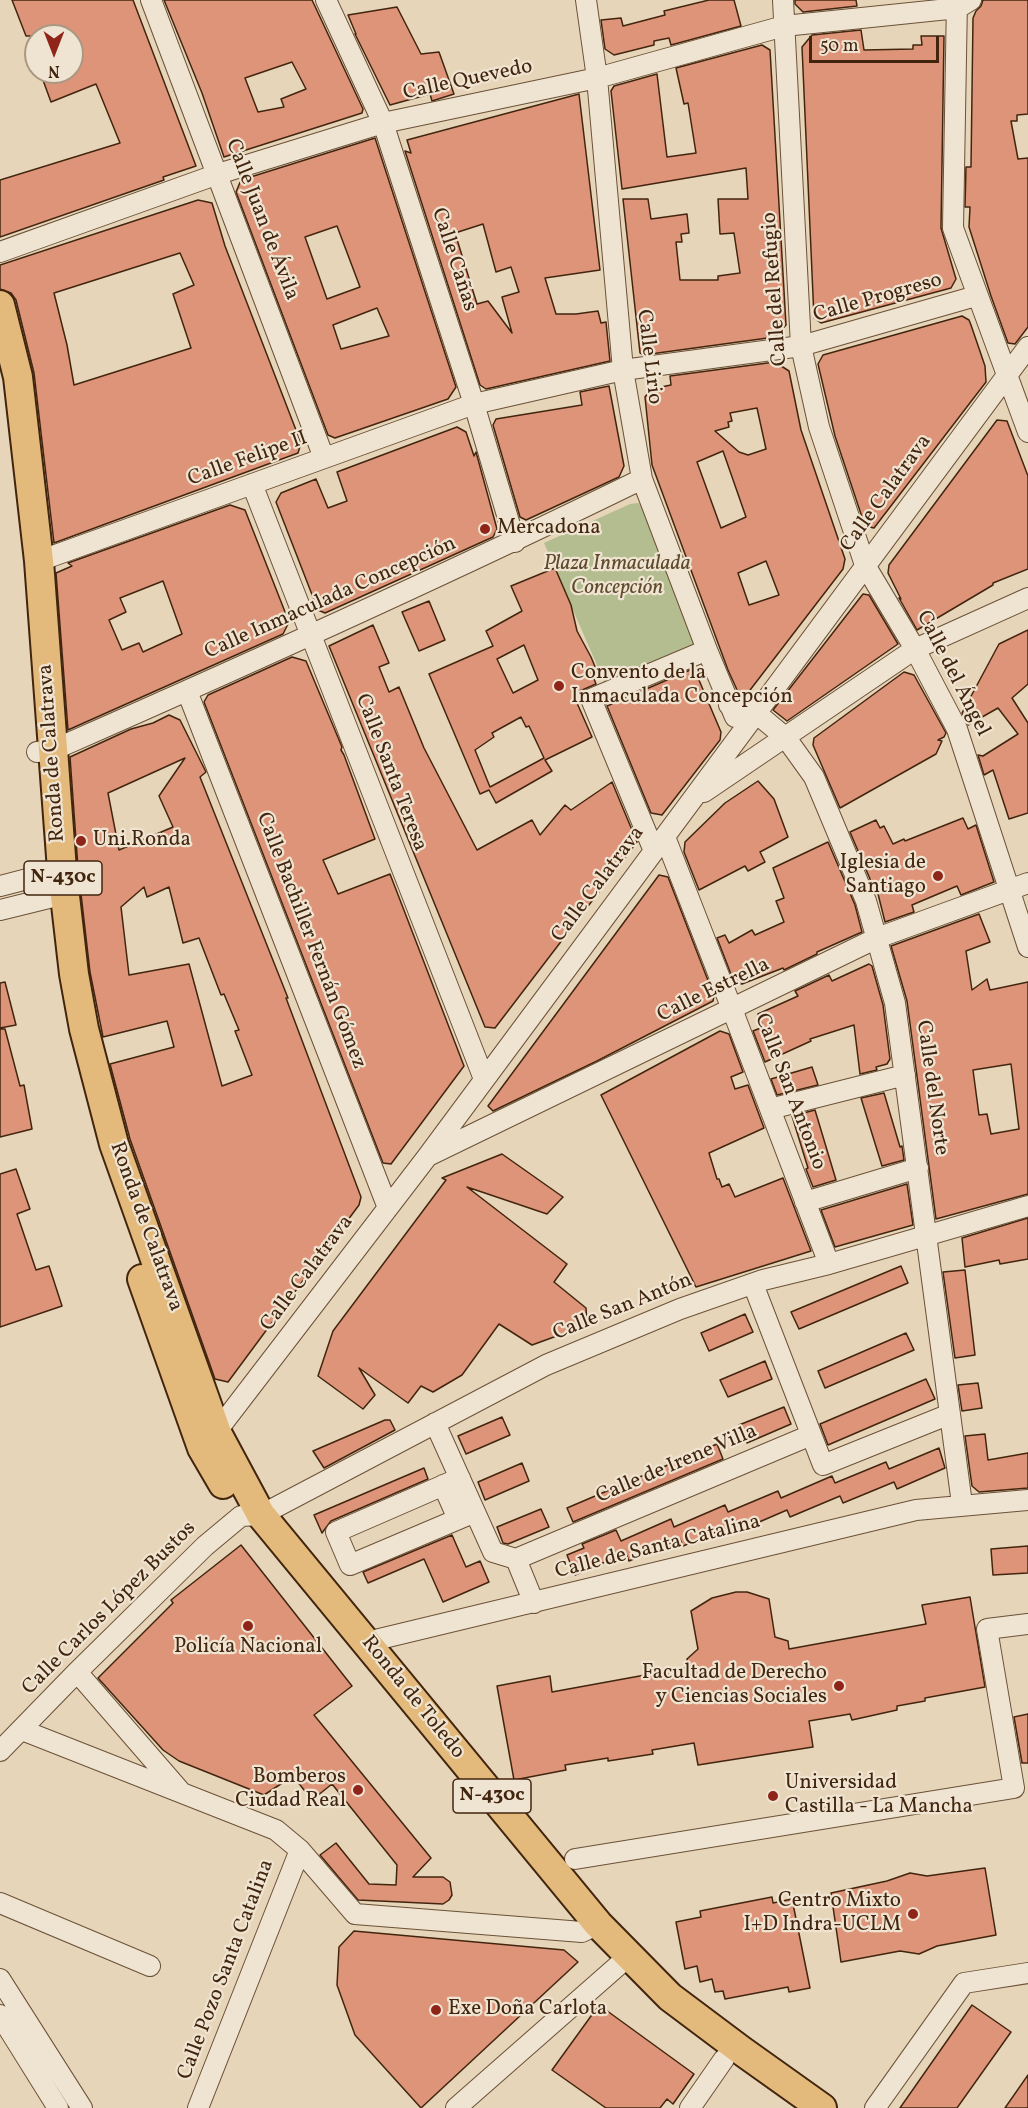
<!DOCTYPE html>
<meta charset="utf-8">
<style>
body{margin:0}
#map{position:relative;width:1028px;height:2108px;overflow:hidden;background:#e6d5b8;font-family:Vollkorn,serif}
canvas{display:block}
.north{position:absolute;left:24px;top:24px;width:60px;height:60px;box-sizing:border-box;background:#efe4d1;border:2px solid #aa9883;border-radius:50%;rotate:180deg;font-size:16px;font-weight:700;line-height:24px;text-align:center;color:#42250e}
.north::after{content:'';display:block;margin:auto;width:21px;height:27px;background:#8f2418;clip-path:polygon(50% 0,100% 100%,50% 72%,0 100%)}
.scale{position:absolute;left:809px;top:36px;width:130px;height:27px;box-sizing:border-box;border:3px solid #42250e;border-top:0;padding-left:8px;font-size:18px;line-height:21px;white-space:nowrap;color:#42250e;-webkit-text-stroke:4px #efe4d1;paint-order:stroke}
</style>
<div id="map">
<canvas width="1028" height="2108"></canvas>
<div class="north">N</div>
<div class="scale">50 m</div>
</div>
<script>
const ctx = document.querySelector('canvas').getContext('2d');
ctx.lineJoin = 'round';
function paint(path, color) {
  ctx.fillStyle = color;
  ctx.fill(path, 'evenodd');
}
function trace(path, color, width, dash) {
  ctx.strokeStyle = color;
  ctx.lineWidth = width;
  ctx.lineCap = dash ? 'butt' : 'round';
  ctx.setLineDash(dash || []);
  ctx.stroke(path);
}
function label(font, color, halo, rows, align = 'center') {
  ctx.font = font + ' Vollkorn,serif';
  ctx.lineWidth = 4.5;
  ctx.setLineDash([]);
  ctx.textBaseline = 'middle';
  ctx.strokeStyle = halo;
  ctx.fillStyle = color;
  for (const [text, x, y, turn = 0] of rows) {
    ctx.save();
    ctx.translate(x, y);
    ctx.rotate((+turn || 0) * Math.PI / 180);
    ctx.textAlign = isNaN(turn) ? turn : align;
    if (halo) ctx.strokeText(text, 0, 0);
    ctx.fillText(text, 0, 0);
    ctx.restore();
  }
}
paint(new Path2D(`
 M638 503 643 506 696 643 694 647 606 686 544 543 630 504Z`), '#b4bd8f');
const building = new Path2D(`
 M12 0H133L196 166 163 177 164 180 0 237V180L120 143 96 84 51 102 40 72H72V36H26Z
 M164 0H312L363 109 362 113 224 157 202 93ZM292 62 306 89 281 99 284 107 258 112 245 78Z
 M709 0H734L741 26 671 45 669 38 654 41V45L614 55 605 49 601 20 621 18 623 26 665 15 664 11Z
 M795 0H856L857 6 803 12 795 4Z
 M983 0H1028V114L1017 115V121H1011L1018 159 1028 158V327L1015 344 1008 343 991 296 969 227 970 207H965L966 167H971L973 18 976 11 981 6Z
 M397 7 421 54 439 52 454 94 432 101 430 94 390 105 355 34H356L348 15Z
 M861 30 864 50 913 49V45H922L921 36H944L941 228 956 279 951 288 821 323 814 318 802 47 812 35Z
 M762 45 770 50 786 325 775 337 643 355 640 353 623 199H648L651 219 687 214 689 233 681 234 682 242H676L680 280H718V276L740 273 734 233 720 234 718 199H748L746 168 622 189 611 91 614 86 657 74 667 157 696 153 688 103 684 104 676 68Z
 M579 94 600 270 545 278 556 314H576L598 311 601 323 606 322 610 361 486 389 480 385 405 151 411 153 407 140ZM483 224 496 272 511 267 519 292 502 297 512 333 488 301 477 304 455 233Z
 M375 138 456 387 448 399 335 438 328 435 236 192 241 180ZM337 226 360 287 327 299 305 237ZM377 308 389 336 341 349 333 325Z
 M198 200 212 203 225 246 301 443 298 453 54 543 34 373 16 300 11 293 0 289V265ZM180 253 194 285 173 294 191 348 74 385 67 345 54 293Z
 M962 316 969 320 971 325 985 366 986 382 874 528 865 526 835 436 818 364 823 355Z
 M775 362 789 371 801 430 845 559 843 569 747 694 738 692 728 670 652 465 645 397 651 389 671 385 670 376ZM757 408 766 449 748 455 739 452 715 431 729 427 728 422 732 421 730 413ZM723 451 746 517 721 528 697 462ZM766 561 779 595 749 605 738 573Z
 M609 386 624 466 619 477 526 520 520 517 493 425 496 419 582 405 580 392Z
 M997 420 1007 421 1028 476V569L993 583V585L917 630 899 598 901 599 888 573 889 565Z
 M457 427 466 432 474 456 476 452 497 529 493 537 325 613 318 610 276 502 281 493 316 479 328 508 347 501 337 472Z
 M230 505 245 510 289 622 283 634 68 730 56 573 72 566 68 563ZM163 581 182 634 143 652 139 643 122 650 109 620 126 612 120 598Z
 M555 568 571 605 577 631 591 657 596 669 591 671 596 684 573 694 592 737 545 760 552 771 496 803 489 790 480 794 429 674 493 646 486 631 522 611 511 586ZM524 645 538 680 513 693 497 659ZM521 717 526 727 529 726 544 758 490 787 475 750 494 737 492 733Z
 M863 594 869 595 898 644 787 721 773 710Z
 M429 601 445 640 419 651 402 612Z
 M373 625 389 663 379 667 389 692 399 687 424 748 477 850 532 820 540 835 565 805 571 810 612 782 637 842 495 1028 485 1027 329 646Z
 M1028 630V684L1012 698 1028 723V813L1009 819 993 770 984 775 978 755 983 756 1018 734 998 708 968 725 962 713 999 644Z
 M292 657 306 661 342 747 341 750 344 755 375 839 323 860 338 894 390 874 464 1066 391 1164 383 1163 204 702 208 695Z
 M690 670 696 673 721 732 720 740 662 815 651 813 607 706Z
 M904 672 914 675 946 733 944 737 938 740 942 741 936 754 840 808 813 745 814 738Z
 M169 715 180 720 206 772 200 777 288 998H286L361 1197 359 1205 228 1382 215 1379 130 1139 110 1064 174 1047 167 1021 103 1037 90 972 78 868 70 757 131 729 153 723ZM185 758 159 796 173 827 119 850 108 793ZM144 887 147 897 169 887 183 943 199 938 221 995 224 994 239 1030 235 1031 252 1075 222 1086 189 964 129 975 121 907Z
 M758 781 774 799 788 837 760 852 765 862 748 871 745 866 699 890 684 852 685 842 725 803Z
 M963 818 968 829 976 825 994 882 961 895 957 886 912 905 914 912 885 922 877 890 876 893 850 832 876 820 880 828 884 826 893 844 904 839 905 841Z
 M828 842 855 905 862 932 817 952V954L784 970 783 968 742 984 734 982 717 938 725 935 729 943 752 930 755 935 784 922 776 901 784 898 773 868Z
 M659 875 668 877 714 996 713 1001 597 1061 493 1111 488 1106Z
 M979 914 990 942 966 951 972 990 987 979 990 990 1028 982V1194L936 1219 907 1001 891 946ZM1011 1064 1019 1129 991 1134 987 1114 979 1115 973 1070Z
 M869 964 872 966 883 1005 890 1059 887 1064 876 1067 877 1070 860 1074 854 1025 810 1039 811 1041 765 1062 753 1031 763 1027 758 1014 798 996 795 991 829 975 832 981Z
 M5 982 16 1025 0 1028V983Z
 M0 1029H5L20 1086 24 1085 32 1129 0 1137Z
 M720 1031 729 1034 743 1072 731 1077 735 1089 748 1085 764 1128 709 1153 717 1179H719L722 1187 729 1184 735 1197 783 1178 811 1251 696 1287 601 1095Z
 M812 1067 818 1085 777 1095 771 1079Z
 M884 1093 900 1147 902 1146 904 1160 882 1166 861 1098Z
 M815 1110 836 1180 813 1187 806 1169 808 1168 792 1116Z
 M502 1154 563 1197 547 1214 467 1187 567 1264 554 1282 586 1308 587 1325 532 1345 499 1324 462 1375 433 1392 421 1386 408 1403 359 1368 375 1395 363 1409 318 1376 333 1331 446 1180 442 1178Z
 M16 1169 30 1209 17 1214 36 1270 49 1266 62 1306 0 1327V1174Z
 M907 1184 913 1225 835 1247 821 1210Z
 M1028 1218V1259L1000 1264 999 1260 965 1267 962 1238Z
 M901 1266 908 1283 799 1329 791 1312Z
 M965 1270 975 1355 955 1358 943 1272Z
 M745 1314 753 1332 709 1351 701 1333Z
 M906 1333 914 1350 825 1388 818 1371Z
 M765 1361 772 1379 728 1397 720 1380Z
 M926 1379 935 1399 828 1445 820 1424Z
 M978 1383 982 1408 962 1411 958 1385Z
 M784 1407 791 1424 747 1443 739 1425Z
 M502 1417 510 1435 466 1454 458 1436Z
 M385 1420H390L395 1430 324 1468 313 1451Z
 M985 1434 988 1460 1028 1453V1488L979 1492 972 1486 965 1436Z
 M717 1444 723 1459 573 1522 567 1508Z
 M939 1448 945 1468 897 1489 894 1482 843 1503 840 1496 790 1517 787 1510 736 1532 733 1525 683 1546 680 1539 629 1561 626 1553 575 1575 567 1555 584 1548 582 1544 616 1530 621 1541 671 1519 674 1527 725 1505 728 1512 778 1491 781 1498 832 1476 835 1483 886 1462 889 1469Z
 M522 1463 529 1481 485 1500 478 1482Z
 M424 1468 428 1479 331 1521 322 1533 314 1515Z
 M541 1509 549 1527 508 1544 503 1543 497 1527Z
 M452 1535 466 1567 480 1561 489 1582 443 1602 424 1559 368 1583 363 1572Z
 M241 1545 352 1686 314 1715 431 1858 413 1877H443L450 1882 452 1895 449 1900 443 1904 358 1900 320 1855 336 1843 369 1884 396 1885 397 1865 332 1784 312 1800 293 1776 264 1795 179 1761 163 1750 98 1678 173 1603 171 1600Z
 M1028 1546V1573L993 1575 991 1549Z
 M736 1592H747L769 1599 775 1637 788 1641 789 1649 926 1624 922 1605 970 1597 985 1687 925 1698V1701L897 1706V1710L852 1720 850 1714 809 1721 813 1747 698 1765 694 1743 652 1750 653 1754 608 1761V1758L565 1765 566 1770 514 1780 497 1686 550 1676 552 1692 689 1667 687 1659 698 1649 691 1611 712 1598Z
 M1028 1714V1763H1022L1014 1717Z
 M985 1868 996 1935 937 1946 919 1954 900 1951 841 1962 831 1893 887 1881 910 1873 927 1876Z
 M772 1897 773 1903 792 1899 810 1988 789 1992 788 1987 725 1999 723 1991 715 1992 712 1979 700 1982 697 1966 685 1969 676 1922 701 1917 700 1911Z
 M354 1931 564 1950 578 1962 421 2108 355 2035 337 1985 339 1947Z
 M599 2005 694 2074 673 2104 667 2099 660 2108H606L552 2070Z
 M972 2005 1011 2032 957 2108H900Z
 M1028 2075V2108H1005Z`);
paint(building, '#de9479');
trace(building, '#42250e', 1.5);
const minor = new Path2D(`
 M151 0 324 458
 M326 0 383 123 474 404 515 542
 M586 0 597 78 623 370 642 479 707 650 735 717
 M783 0 801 346 819 427 865 565 915 649 957 729 1028 947
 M957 0 953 228 1028 432
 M0 252 218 174 383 123 597 78 784 26 958 8 971 0
 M252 484 484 1079
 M39 561 474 404 623 370 801 346 976 296
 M187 691 388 1208
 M729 705 756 713 786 738 814 777 866 901 895 1003 962 1504
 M37 752 53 750C251 663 448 574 642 479
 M704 792 915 649 1028 598
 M665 837 732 1009 829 1264
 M654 851 591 699 707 650
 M0 886 62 870
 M0 910 65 894
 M770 1109 905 1075
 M430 1155 877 938 1028 883
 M805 1202 918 1168
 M753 1284 823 1465 950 1414
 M435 1423 493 1552 516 1559 534 1603
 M210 1440 427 1157 1028 347
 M460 1478 336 1532 350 1565 475 1512
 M443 1485 458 1519
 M516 1559 811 1435
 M367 1642 916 1510 1028 1500
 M77 1672 181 1792
 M22 1730 276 1830 300 1850 355 1914 582 1932 598 1924
 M0 1751 77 1672 205 1546 241 1516 261 1515 546 1365 680 1309 763 1280 829 1264 1028 1206
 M575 1859 1014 1788 987 1629 1028 1624
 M0 1903 150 1966
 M0 1979 82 2108
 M0 2015 58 2108
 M198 2108 300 1850
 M456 2108 629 1956
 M690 2108 724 2059
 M875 2108 964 1983 1028 1973`);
const highway = new Path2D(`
 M0 305 18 377 39 561 62 870 74 974 84 1029 114 1144 217 1433 261 1515 598 1924 670 1997 742 2051 822 2108
 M142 1279 202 1448 223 1484`);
trace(minor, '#6b5138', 22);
trace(highway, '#42250e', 32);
trace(minor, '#efe4d1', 20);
trace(highway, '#e3ba7c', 28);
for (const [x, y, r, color] of [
 [485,529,6,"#8f2418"],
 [559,686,6,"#8f2418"],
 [81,841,6,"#8f2418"],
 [938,876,6,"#8f2418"],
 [248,1626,6,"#8f2418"],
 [839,1686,6,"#8f2418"],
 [358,1790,6,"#8f2418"],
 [773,1796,6,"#8f2418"],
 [913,1914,6,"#8f2418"],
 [436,2010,6,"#8f2418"]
]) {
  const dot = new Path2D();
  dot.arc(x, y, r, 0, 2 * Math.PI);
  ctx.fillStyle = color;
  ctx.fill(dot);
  trace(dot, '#efe4d1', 2);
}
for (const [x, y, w] of [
 [63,878,78],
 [492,1796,78]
]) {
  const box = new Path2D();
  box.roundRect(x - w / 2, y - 17, w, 34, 4.5);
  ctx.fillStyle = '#efe4d1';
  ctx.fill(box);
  trace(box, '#42250e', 1.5);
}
label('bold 20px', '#42250e', null, [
 ["N-430c",63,878],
 ["N-430c",492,1796]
]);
label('21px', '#42250e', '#efe4d1', [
 ["Calle Quevedo",468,81,-12],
 ["Calle Juan de Ávila",261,220,69],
 ["Calle Cañas",453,260,72],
 ["Calle del Refugio",776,289,-94],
 ["Calle Progreso",878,299,-16],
 ["Calle Lirio",648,357,83],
 ["Calle Felipe II",248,460,-20],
 ["Calle Calatrava",887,494,-54],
 ["Calle Inmaculada Concepción",331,599,-24],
 ["Calle del Ángel",952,674,63],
 ["Ronda de Calatrava",53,753,-94],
 ["Calle Santa Teresa",390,773,69],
 ["Calle Calatrava",599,885,-53],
 ["Calle Bachiller Fernán Gómez",310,941,69],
 ["Calle Estrella",714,991,-26],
 ["Calle del Norte",931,1088,82],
 ["Calle San Antonio",789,1092,69],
 ["Ronda de Calatrava",145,1227,70],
 ["Calle Calatrava",308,1274,-53],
 ["Calle San Antón",623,1308,-22],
 ["Calle de Irene Villa",677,1465,-23],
 ["Calle de Santa Catalina",658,1548,-14],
 ["Calle Carlos López Bustos",110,1609,-45],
 ["Ronda de Toledo",412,1698,51],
 ["Calle Pozo Santa Catalina",227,1970,-69]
]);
label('21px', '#42250e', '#efe4d1', [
 ["Mercadona",497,529],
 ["Convento de la",571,674],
 ["Inmaculada Concepción",571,698],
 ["Uni.Ronda",93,841],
 ["Iglesia de",926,864,"right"],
 ["Santiago",926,888,"right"],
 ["Policía Nacional",248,1648,"center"],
 ["Facultad de Derecho",827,1674,"right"],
 ["y Ciencias Sociales",827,1698,"right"],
 ["Bomberos",346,1778,"right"],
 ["Ciudad Real",346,1802,"right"],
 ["Universidad",785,1784],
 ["Castilla - La Mancha",785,1808],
 ["Centro Mixto",901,1902,"right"],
 ["I+D Indra-UCLM",901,1926,"right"],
 ["Exe Doña Carlota",448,2010]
], 'left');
label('italic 21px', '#5e4b2e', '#efe4d1', [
 ["Plaza Inmaculada",617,565],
 ["Concepción",617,589]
]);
</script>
